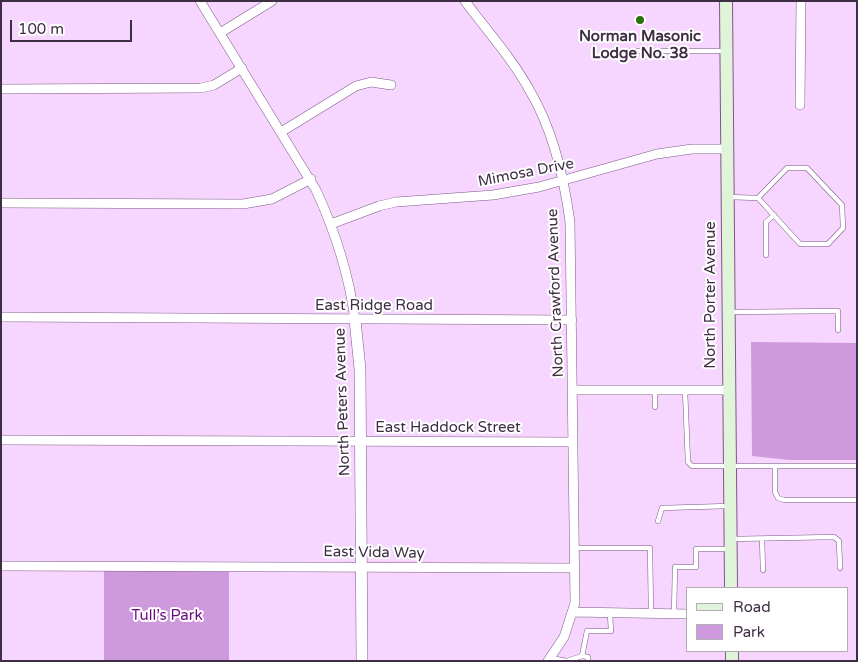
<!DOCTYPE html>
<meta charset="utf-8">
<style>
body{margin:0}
#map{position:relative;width:858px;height:662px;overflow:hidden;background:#f6d5ff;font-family:"Varela Round",sans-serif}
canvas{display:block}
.frame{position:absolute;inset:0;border:2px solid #3e2e43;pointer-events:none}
.legend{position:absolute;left:686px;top:587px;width:162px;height:65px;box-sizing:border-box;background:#fff;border:1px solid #b2abb4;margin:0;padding:6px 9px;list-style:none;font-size:15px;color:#3e2e43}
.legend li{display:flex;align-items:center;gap:10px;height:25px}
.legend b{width:25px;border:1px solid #b2abb4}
.scale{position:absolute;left:10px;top:20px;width:122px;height:22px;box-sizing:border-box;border:2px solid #3e2e43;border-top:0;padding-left:6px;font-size:15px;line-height:18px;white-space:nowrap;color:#3e2e43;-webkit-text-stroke:4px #fff;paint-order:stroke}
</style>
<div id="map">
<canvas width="858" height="662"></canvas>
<div class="frame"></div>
<ul class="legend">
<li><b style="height:6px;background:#dff4d9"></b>Road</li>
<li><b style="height:14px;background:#cf9add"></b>Park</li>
</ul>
<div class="scale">100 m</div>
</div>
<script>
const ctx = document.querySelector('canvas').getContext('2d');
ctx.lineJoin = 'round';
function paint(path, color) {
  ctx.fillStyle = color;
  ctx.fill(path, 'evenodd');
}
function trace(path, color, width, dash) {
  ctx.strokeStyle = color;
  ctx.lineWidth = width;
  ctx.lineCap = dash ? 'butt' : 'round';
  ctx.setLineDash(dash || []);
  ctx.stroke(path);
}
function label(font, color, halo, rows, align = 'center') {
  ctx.font = font + ' "Varela Round",sans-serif';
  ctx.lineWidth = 4;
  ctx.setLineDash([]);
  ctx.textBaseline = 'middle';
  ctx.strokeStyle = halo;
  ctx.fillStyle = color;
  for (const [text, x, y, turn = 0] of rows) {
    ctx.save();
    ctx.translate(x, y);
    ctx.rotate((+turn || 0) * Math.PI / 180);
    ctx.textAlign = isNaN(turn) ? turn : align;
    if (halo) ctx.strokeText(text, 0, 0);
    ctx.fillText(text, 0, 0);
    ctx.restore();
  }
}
paint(new Path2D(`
 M751 342 857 343V460H789L752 456Z
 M104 571H229V661H104Z`), '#cf9add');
const service = new Path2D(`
 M613 51H725
 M728 197 758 198 800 244H828L843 228 842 205 807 168H787L758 198
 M766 255V222L774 215
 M730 312 838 311V330
 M655 390V407
 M685 390 688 462 692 466H857
 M775 467V492L778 498 784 500H857
 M658 521 662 508 728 506
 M731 539 834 537 839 541 840 568
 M762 539 763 570
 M575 548H650L651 613
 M674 614 675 567H696V549H729
 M582 656 588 657V661
 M550 658 567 661 582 656 587 631H611L610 614`);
const minor = new Path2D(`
 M200 1 316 190C335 231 349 275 355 320
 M465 1C487 31 512 58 530 91 553 130 564 177 570 222L575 603 564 637 548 661
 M220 33 272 1
 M1 89 201 88 214 85 242 68
 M800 105 801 1
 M281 132 356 86 371 82 391 85
 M1 203 243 204 272 199 311 179
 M331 224 379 206 396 202 493 195 539 187 657 154 692 149H727
 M1 317 572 320
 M573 390H728
 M1 440 573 442
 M1 566 575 568
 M573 612 687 614`);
const tertiary = new Path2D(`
 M355 320 360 369 362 661`);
const secondary = new Path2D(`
 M726 1 731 588
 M732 651V661`);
trace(service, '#7d5887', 5.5);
trace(minor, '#7d5887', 10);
trace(tertiary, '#7d5887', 12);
trace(secondary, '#7d5887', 14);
trace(service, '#fff', 4.5);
trace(minor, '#fff', 9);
trace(tertiary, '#fff', 11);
trace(secondary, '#dff4d9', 12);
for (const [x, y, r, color] of [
 [640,20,5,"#2b710f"]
]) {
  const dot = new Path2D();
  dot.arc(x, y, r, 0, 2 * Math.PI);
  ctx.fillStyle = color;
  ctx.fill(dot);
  trace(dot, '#fff', 2);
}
label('bold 15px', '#3e2e43', '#fff', [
 ["Norman Masonic",640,37],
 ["Lodge No. 38",640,54]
]);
label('15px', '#3e2e43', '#fff', [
 ["Mimosa Drive",526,173,-11],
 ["North Crawford Avenue",556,293,-92],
 ["North Porter Avenue",711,295,-90],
 ["East Ridge Road",374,306],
 ["North Peters Avenue",343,402,-92],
 ["East Haddock Street",448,428],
 ["East Vida Way",374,553,1]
]);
label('15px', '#6a0c7f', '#fff', [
 ["Tull’s Park",167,616]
]);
</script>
